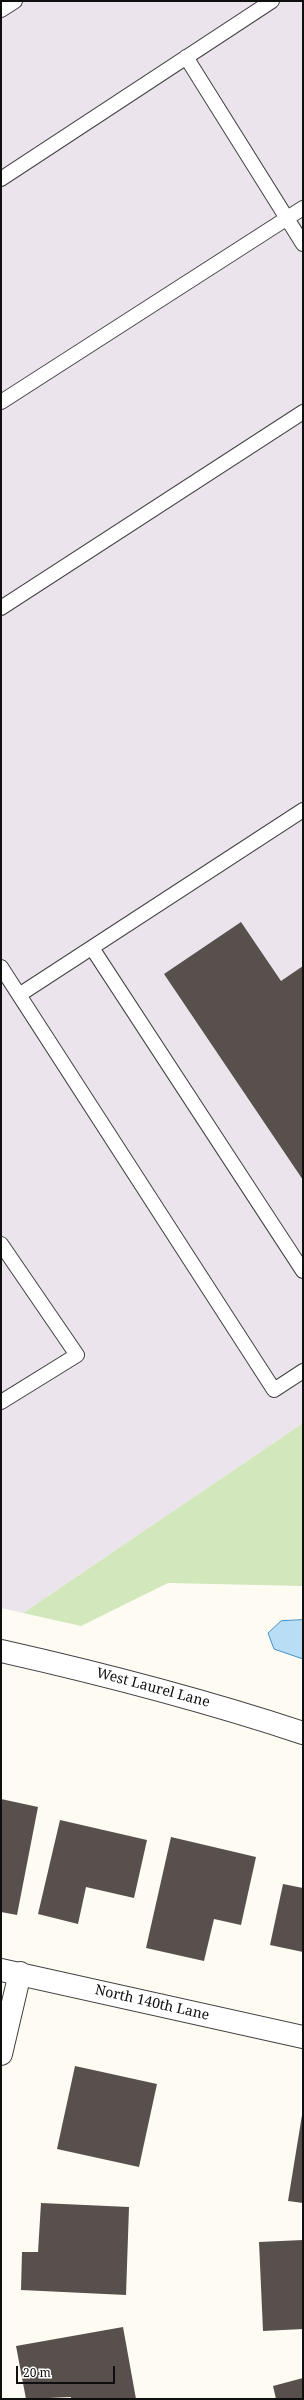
<!DOCTYPE html>
<style>
body{margin:0}
#map{position:relative;width:304px;height:2400px;overflow:hidden;background:#fefcf2;font-family:"Noto Serif",serif}
canvas{display:block}
.frame{position:absolute;inset:0;border:2px solid #0f0f0f;pointer-events:none}
.scale{position:absolute;left:16px;top:2366px;width:99px;height:18px;box-sizing:border-box;border:2px solid #0f0f0f;border-top:0;padding-left:5px;font-size:12px;line-height:14px;white-space:nowrap;color:#0f0f0f;-webkit-text-stroke:3px #fff;paint-order:stroke}
</style>
<div id="map">
<canvas width="304" height="2400"></canvas>
<div class="frame"></div>
<div class="scale">20 m</div>
</div>
<script>
const ctx = document.querySelector('canvas').getContext('2d');
ctx.lineJoin = 'round';
function paint(path, color) {
  ctx.fillStyle = color;
  ctx.fill(path, 'evenodd');
}
function trace(path, color, width, dash) {
  ctx.strokeStyle = color;
  ctx.lineWidth = width;
  ctx.lineCap = dash ? 'butt' : 'round';
  ctx.setLineDash(dash || []);
  ctx.stroke(path);
}
function label(font, color, halo, rows, align = 'center') {
  ctx.font = font + ' "Noto Serif",serif';
  ctx.lineWidth = 4;
  ctx.setLineDash([]);
  ctx.textBaseline = 'middle';
  ctx.strokeStyle = halo;
  ctx.fillStyle = color;
  for (const [text, x, y, turn = 0] of rows) {
    ctx.save();
    ctx.translate(x, y);
    ctx.rotate((+turn || 0) * Math.PI / 180);
    ctx.textAlign = isNaN(turn) ? turn : align;
    if (halo) ctx.strokeText(text, 0, 0);
    ctx.fillText(text, 0, 0);
    ctx.restore();
  }
}
paint(new Path2D(`
 M1 1H303V1423L23 1613 1 1608Z`), '#ece4ed');
paint(new Path2D(`
 M303 1423V1586L168 1583 81 1626 23 1613Z`), '#d2e8bc');
const water = new Path2D(`
 M303 1620V1659L274 1649 268 1633 281 1621Z`);
paint(water, '#b8ddf4');
trace(water, '#4291c8', 1);
paint(new Path2D(`
 M241 922 281 981 303 966V1180L164 974Z
 M1 1799 38 1807 17 1915 1 1912Z
 M60 1820 147 1840 134 1898 86 1887 78 1924 38 1914Z
 M171 1837 256 1857 241 1925 214 1919 204 1961 146 1948Z
 M283 1884 303 1888V1952L270 1945Z
 M75 2066 157 2084 139 2167 57 2149Z
 M302 2115H303V2203L288 2201Z
 M41 2203 129 2207 126 2295 21 2290 22 2252H38Z
 M303 2240V2329L263 2331 259 2242Z
 M123 2327 136 2399H71V2397L26 2399 16 2346Z
 M303 2378V2399H276L273 2386Z`), '#57504c');
const lane = new Path2D(`
 M1 10 15 1
 M186 57 303 244
 M1 179 272 1
 M1 402 303 208
 M1 608 303 412
 M92 948 303 1271
 M1 967 274 1390 303 1371
 M19 995 303 810
 M1 1244 77 1355 1 1402`);
const street = new Path2D(`
 M1 1651C103 1674 203 1700 303 1733
 M1 1970 303 2037
 M1 2054 20 1973`);
trace(lane, '#424242', 16);
trace(street, '#424242', 24);
trace(lane, '#fff', 14);
trace(street, '#fff', 22);
label('14px', '#0f0f0f', '#fff', [
 ["West Laurel Lane",153,1688,15],
 ["North 140th Lane",152,2003,13]
]);
</script>
